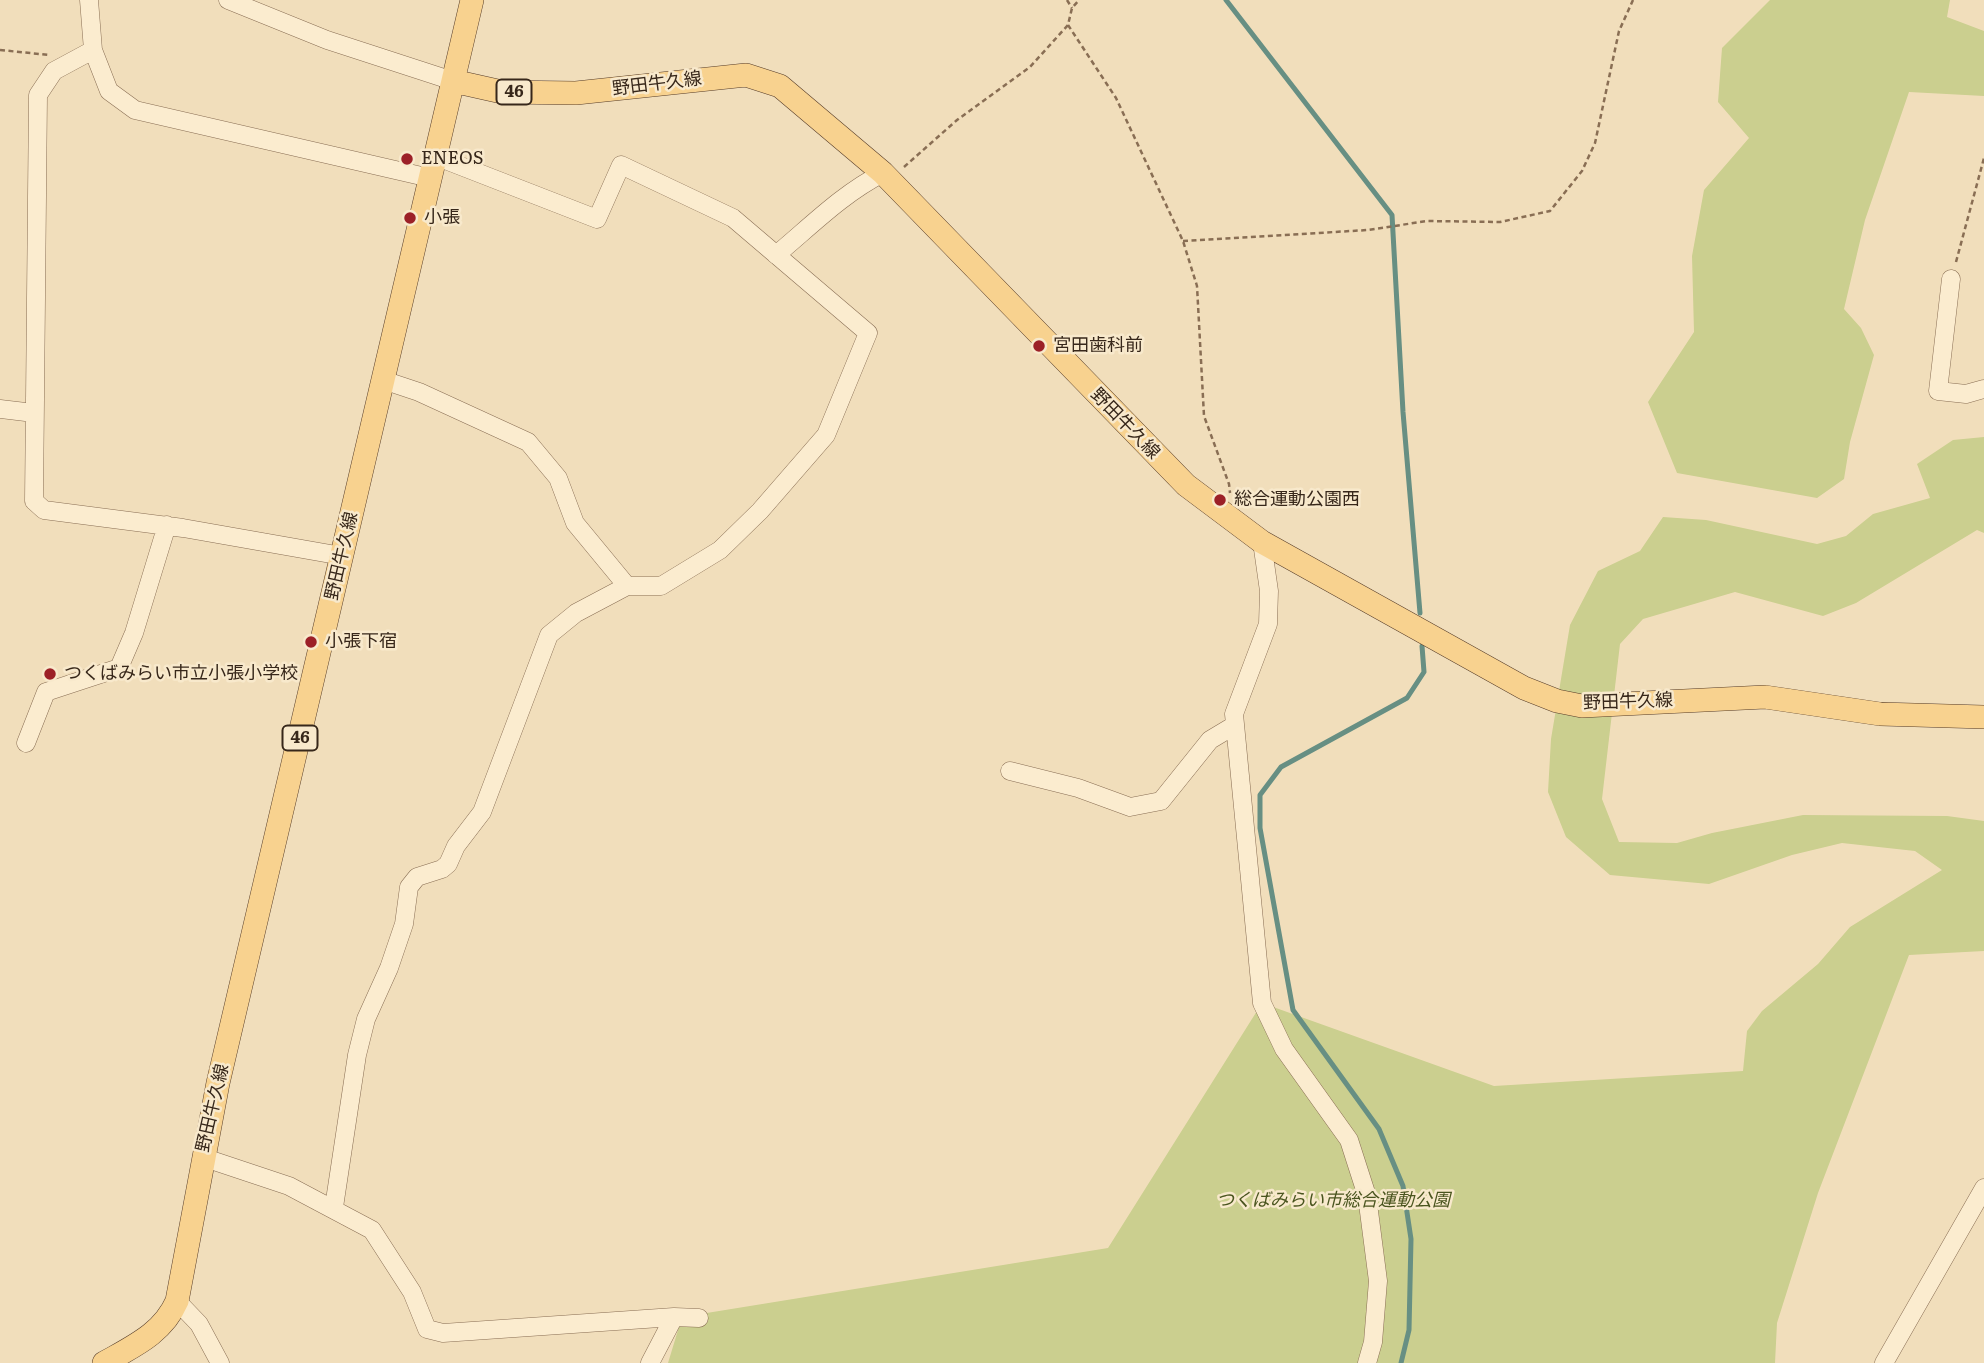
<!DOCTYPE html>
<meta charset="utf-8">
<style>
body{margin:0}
canvas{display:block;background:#f1debb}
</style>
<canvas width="1984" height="1363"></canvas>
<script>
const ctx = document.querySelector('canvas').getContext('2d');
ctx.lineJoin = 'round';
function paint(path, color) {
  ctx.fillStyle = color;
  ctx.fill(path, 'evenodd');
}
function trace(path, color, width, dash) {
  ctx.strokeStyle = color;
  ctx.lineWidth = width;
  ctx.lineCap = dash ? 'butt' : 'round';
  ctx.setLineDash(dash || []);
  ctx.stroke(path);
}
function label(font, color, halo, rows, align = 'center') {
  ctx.font = font + ' Literata,"Noto Sans JP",serif';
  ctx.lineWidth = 5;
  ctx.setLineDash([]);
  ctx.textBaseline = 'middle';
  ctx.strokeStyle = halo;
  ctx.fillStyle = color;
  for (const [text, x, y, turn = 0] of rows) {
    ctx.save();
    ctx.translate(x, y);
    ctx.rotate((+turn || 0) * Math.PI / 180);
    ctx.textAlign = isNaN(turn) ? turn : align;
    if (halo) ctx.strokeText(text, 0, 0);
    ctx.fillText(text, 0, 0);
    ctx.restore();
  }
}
paint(new Path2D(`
 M1770 0H1950L1947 17 1984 31V96L1909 92 1865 220 1844 309 1861 328 1874 355 1850 442 1844 479 1817 498 1677 473 1648 402 1694 332 1692 256 1704 190 1749 138 1718 102 1722 48Z
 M1984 437V533L1977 530 1856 603 1823 616 1735 592 1643 619 1620 644 1602 799 1619 842 1677 843 1712 833 1803 815 1947 816 1984 821V951L1909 955 1818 1193 1777 1323 1775 1363H668L682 1317 1108 1248 1262 1003 1494 1086 1743 1071 1747 1031 1762 1011 1818 964 1850 927 1942 870 1915 851 1842 843 1792 855 1709 884 1610 875 1566 837 1548 792 1551 739 1570 625 1598 571 1640 551 1663 517 1706 520 1817 544 1846 536 1873 514 1930 498 1917 464 1953 440Z`), '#cbcf8f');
trace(new Path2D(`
 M1226 0 1392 215 1403 412 1420 613
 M1401 1363 1409 1330 1411 1239 1403 1186 1379 1129 1293 1010 1260 828V795L1281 767 1407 698 1424 672 1422 646`), '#678f83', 5);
const minor = new Path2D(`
 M89 0 93 50 109 91 135 110 430 178
 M228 0 327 40 453 81
 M93 50 54 71 38 95 34 501 44 510 183 528 342 556
 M776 255C811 226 842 194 883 173
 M1951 279 1938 391 1966 394 1984 389
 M383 380 419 392 528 442 558 478 575 523 627 586
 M0 409 34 413
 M1262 542 1269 591 1268 624 1234 714 1262 1003 1284 1049 1349 1140 1367 1196 1378 1281 1373 1342 1367 1363
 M26 743 46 692 119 668 134 633 167 525
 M1010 771 1078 788 1130 807 1161 801 1210 740 1235 725
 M202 1157 289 1186 372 1230 412 1292 427 1329 443 1333 674 1317 699 1318
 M334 1207 357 1055 366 1019 389 968 404 924 409 887 417 877 442 869 448 864 456 846 482 812 549 635 576 613 627 586H661L720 550 760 511 826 435 868 333 733 218 621 165 597 219 435 156
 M177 1301 199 1324 220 1363
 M650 1363 674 1317
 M1884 1363 1984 1188`);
const major = new Path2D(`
 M453 81 502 92 576 93 746 75 780 86 883 173 1186 485 1262 542 1524 688 1557 701 1582 706 1765 697 1880 714 1984 717
 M104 1363C134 1346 163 1333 177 1301L218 1083 472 0`);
trace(minor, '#896e54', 19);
trace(major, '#563c29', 24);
trace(new Path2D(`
 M1067 0 1072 8
 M1068 25 1116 98 1183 241 1197 286 1204 416 1229 484 1230 493
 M0 50 49 55
 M904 167 957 120 1030 67 1068 25 1072 8 1079 0
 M1183 241 1368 230 1427 221 1500 222 1550 211 1582 171 1595 143 1619 31 1633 0
 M1956 262 1984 158`), '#896e54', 2.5, [5, 3.5]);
trace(minor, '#fbeccf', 18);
trace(major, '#f8d28f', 23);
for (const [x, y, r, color] of [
 [407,159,7,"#9c2027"],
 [410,218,7,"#9c2027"],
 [1039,346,7,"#9c2027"],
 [1220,500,7,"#9c2027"],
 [311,642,7,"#9c2027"],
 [50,674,7,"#9c2027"]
]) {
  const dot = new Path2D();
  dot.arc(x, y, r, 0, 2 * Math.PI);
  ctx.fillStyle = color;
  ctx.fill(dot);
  trace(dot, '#f8e9cc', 2.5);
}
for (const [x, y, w] of [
 [514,92,35],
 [300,738,35]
]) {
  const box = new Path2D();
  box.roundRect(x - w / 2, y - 12.5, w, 25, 5);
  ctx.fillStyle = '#f8e9cc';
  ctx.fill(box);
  trace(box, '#37271a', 2);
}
label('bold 16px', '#37271a', null, [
 ["46",514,92],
 ["46",300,738]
]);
label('18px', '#37271a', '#f8e9cc', [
 ["野田牛久線",657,84,-7],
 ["野田牛久線",1125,424,46],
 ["野田牛久線",342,556,-77],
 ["野田牛久線",1628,702,-2],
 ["野田牛久線",213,1108,-77]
]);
label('18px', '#37271a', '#f8e9cc', [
 ["ENEOS",421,159],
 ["小張",424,218],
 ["宮田歯科前",1053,346],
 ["総合運動公園西",1234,500],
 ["小張下宿",325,642],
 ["つくばみらい市立小張小学校",64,674]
], 'left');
label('italic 18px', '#4a551f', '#f8e9cc', [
 ["つくばみらい市総合運動公園",1333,1201]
]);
</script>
